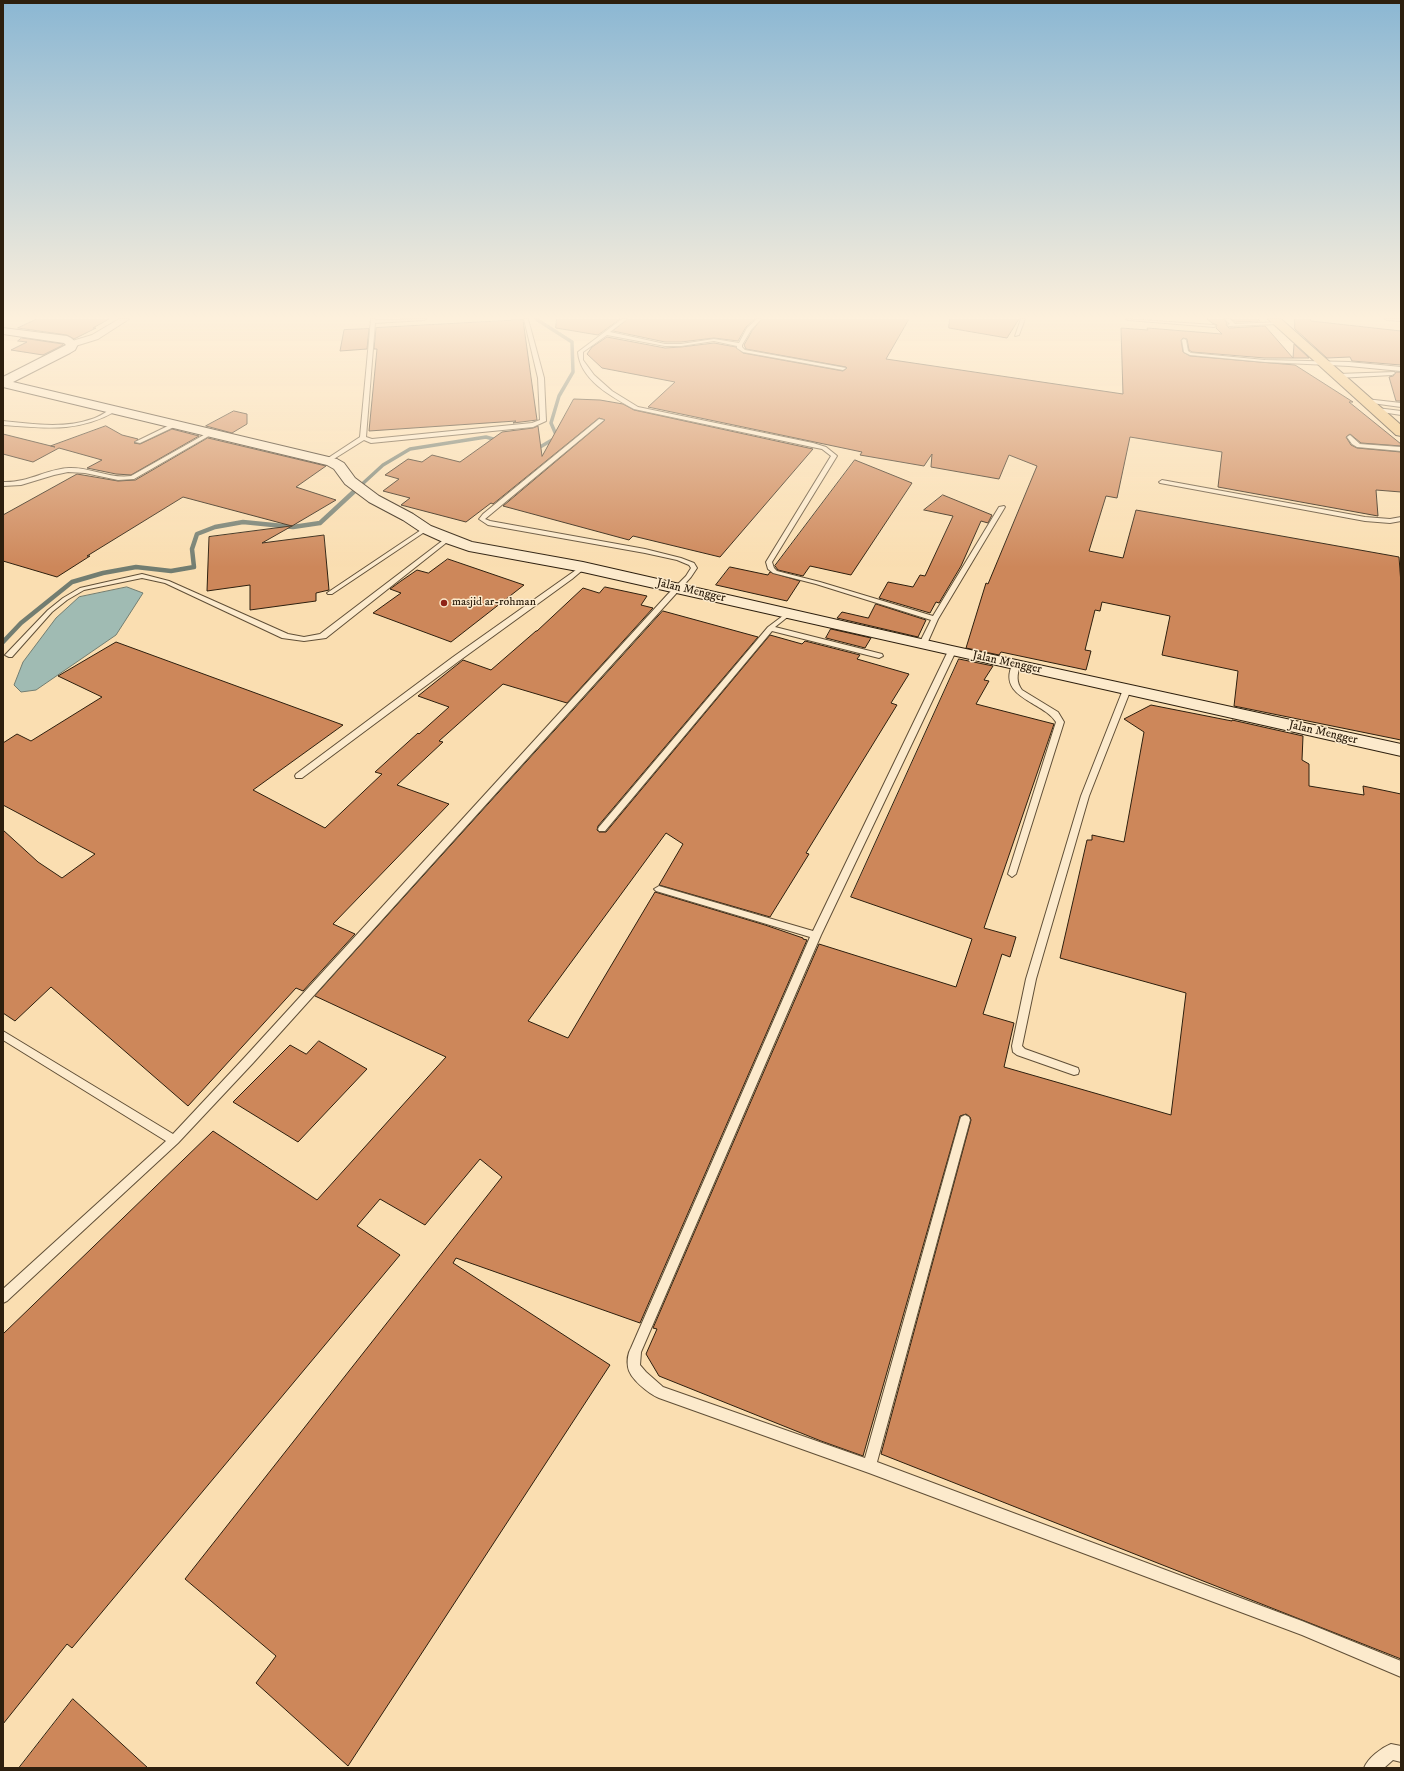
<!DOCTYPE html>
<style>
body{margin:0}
#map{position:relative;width:1404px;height:1771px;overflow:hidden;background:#fadeb1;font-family:"IM FELL DW Pica",serif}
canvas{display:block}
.frame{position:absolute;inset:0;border:4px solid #2d1f0e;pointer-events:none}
</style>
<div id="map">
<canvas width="1404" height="1771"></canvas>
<div class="frame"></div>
</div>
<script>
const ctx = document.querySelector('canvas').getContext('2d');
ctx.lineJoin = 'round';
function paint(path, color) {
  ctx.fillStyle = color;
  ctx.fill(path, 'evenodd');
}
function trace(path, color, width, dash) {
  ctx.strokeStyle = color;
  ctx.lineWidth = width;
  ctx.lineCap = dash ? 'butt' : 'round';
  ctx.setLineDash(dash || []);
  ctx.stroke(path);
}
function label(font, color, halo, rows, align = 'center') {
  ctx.font = font + ' "IM FELL DW Pica",serif';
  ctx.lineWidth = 3;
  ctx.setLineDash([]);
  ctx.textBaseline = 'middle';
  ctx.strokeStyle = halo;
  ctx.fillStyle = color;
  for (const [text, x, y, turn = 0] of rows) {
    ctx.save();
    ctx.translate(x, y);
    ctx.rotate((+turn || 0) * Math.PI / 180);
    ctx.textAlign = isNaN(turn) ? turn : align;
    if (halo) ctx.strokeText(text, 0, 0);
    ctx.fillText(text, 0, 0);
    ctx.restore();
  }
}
const water = new Path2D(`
 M127 587 143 593 116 635 36 690 21 692 14 685 23 662 56 618 79 597Z`);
paint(water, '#a0bbb3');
trace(water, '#727d71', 1);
trace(new Path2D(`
 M535 450 557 437 551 423 559 396 573 372 572 342 536 319
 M359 487 383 465 410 449 486 437 500 441`), '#727d71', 3.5);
trace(new Path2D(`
 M3 642 21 623 72 582 103 573 136 567 171 571 194 567 192 549 197 534 215 527 243 522 293 527 320 523 360 486`), '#727d71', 4.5);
const building = new Path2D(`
 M37 319H109L93 328H96L74 339 67 335 18 328Z
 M557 319H620L598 335 556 328Z
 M628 319H755L746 327 738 341 714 338 681 342H665L613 331Z
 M762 319H909L886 359 1123 394 1121 328 1148 330 1147 328 1222 334 1216 328 1217 325 1212 323 1207 319H1224L1227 323 1226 325 1229 328 1265 326 1293 358 1294 344 1309 358H1265L1192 352 1189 350 1187 339 1183 338 1181 340 1183 352 1190 356 1295 365 1353 402H1349L1401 444V446L1361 443 1350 434 1346 437 1351 445 1357 448 1401 452V492L1376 490 1378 516 1218 487 1222 452 1130 437 1117 498 1106 496 1089 551 1123 558 1136 510 1399 557 1401 584V740L1234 706 1238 671 1162 655 1170 616 1102 602 1100 611 1095 610 1085 650 1091 651 1086 670 1001 652 999 655 966 648 986 583 988 584 1037 466 1009 455 999 479 931 467 932 454 924 466 860 455 862 452 648 407 675 382 602 368 587 354 592 347 607 337 665 348 681 347 714 343 736 347 743 353 843 371 847 368 846 367 746 349 744 345 752 331Z
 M950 319H1019L1007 338 949 328Z
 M1232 319H1258L1260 321 1236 322Z
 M1295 319H1310L1311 321 1401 331V365L1352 361 1350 357 1327 358 1295 329Z
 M523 320 537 420 513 423 516 421 369 431 377 349H374L376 328Z
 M369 329 367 349 340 351 344 330Z
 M22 338 63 344V345L43 355 11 350 27 342 18 341Z
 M1396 372H1401V401H1396L1389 377 1393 376Z
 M574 399 600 400 623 404 634 410 813 449 720 557 633 536 629 540 503 506 605 420 599 418 493 504 491 503 466 522 401 505 410 498 383 491 399 479 385 475 408 459 422 462 432 455 460 462 502 432 533 428 538 426 542 456Z
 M234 411 247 414V424L232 433 206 426Z
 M106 426 122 435 138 439 134 443 140 444 172 429 199 436 131 475 116 474 87 468 102 460 59 448 33 462 3 454V434L55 447 51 446Z
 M208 438 326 466 296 487 336 500 292 526 183 497 87 556H90L57 577 3 561V515L77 474 118 481 135 480Z
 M855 460 912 483 851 575 810 566 803 576 778 570 775 566Z
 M943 495 992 515 988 523 981 521 961 566 939 603 936 602 930 613 879 598 888 582 913 587 920 575 925 576 953 516 924 510Z
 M292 526 262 543 324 535 329 590 316 593V601L250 610V585L207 591 209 537Z
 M448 559 524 585 451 642 373 613 401 593 390 589 401 581 417 570 428 573Z
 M730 567 768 575 770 572 800 581 787 601 716 585Z
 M605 587 647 596 641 605 653 608 567 703 503 684 439 741 443 742 397 785 449 804 333 924 355 934 303 991 296 988 188 1106 51 987 15 1021 3 1013V830L38 862 62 878 95 854 3 805V743L17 734 31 741 102 697 58 676 116 642 343 725 253 790 325 828 382 774 375 772 418 733 419 734 449 707 418 696 463 660 491 670 536 631H537L583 588 599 593Z
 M876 604 926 620 918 637 837 618 842 612 868 618Z
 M663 611 758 637 598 826 597 830 599 832H606L770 635 802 644 805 641 860 655 857 659 909 674 891 703 897 705 806 853 809 854 770 917 659 885 683 844 666 833 528 1021 568 1038 655 892 765 925 803 938V939L807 940 640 1323 456 1258 453 1263 610 1365 348 1766 256 1683 276 1656 185 1579 502 1177 480 1159 425 1225 380 1199 357 1226 400 1255 72 1648 67 1644 3 1724V1334L213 1131 317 1200 446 1057 315 996Z
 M831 629 871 638 865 648 826 638Z
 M959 659 993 666 984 680 989 681 976 704 1054 724 984 928 1016 937 1010 957 1002 954 983 1014 1014 1023 1004 1067 1171 1115 1186 993 1060 958 1087 840H1092V835L1124 842 1144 732 1124 719 1151 705 1232 721V720L1303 736 1302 760 1309 764V786L1364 795 1363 786 1401 794V1659L881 1454 971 1120 970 1117 966 1114 960 1116 959 1120 863 1456 821 1441 659 1376 646 1354 657 1329 653 1328 819 944 956 987 972 939 851 897Z
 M319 1041 367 1069 298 1142 233 1102 290 1045 306 1054Z
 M73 1699 148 1768H19Z`);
paint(building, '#cd875a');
trace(building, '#2d1f0e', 1);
const lane = new Path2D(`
 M371 319H375V320L426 319 424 320 375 323 366 437 372 439 532 423 540 420 538 378 524 319H528L544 378 546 421 533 427 371 443 364 440 329 462H325V460L360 437Z
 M622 319H627L610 332 665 344H681L714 339 739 343 747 328 757 319H761L751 330 742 345V347L745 350 846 368 843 370 743 352 737 348V346L714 341 681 346H665L607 335 583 352V360L594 375 612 391 638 407 813 443 826 447 836 455 837 456 772 562 774 568 777 571 820 582 933 616 999 507 1004 506 1005 507 938 619 926 646H920L919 644 931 620 816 584 773 573 768 569 766 562 831 456 822 449 812 447 634 409C612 397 580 380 578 352Z
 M1021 319H1025L1019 335 1015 336Z
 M1126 319 1214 325 1216 326 1214 327 1128 320Z
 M1225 319H1230L1235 324 1279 322 1281 323 1279 324 1229 326 1227 325 1230 324Z
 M1385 319H1401V321L1387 320Z
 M1184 339 1186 340 1188 351 1191 353 1265 360 1349 362 1401 367V371L1349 366 1265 362 1190 355 1184 352 1182 340Z
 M1394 372 1395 373 1392 375 1338 378 1335 376 1338 374Z
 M1366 399 1401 403V407L1364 402 1363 401Z
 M114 408 117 410 116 411C78 433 45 428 3 425V421C32 424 64 429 92 419 100 417 106 411 114 408Z
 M1377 408 1401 411V415L1375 411V409Z
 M599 419 604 420 485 519 490 521 645 549 681 558 694 563 697 568 691 577 253 1063 178 1143 7 1301 3 1303V1289L166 1141 3 1040V1031L173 1134 245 1057 668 594 686 576 691 568 689 565 677 560 645 553 488 525 479 519 483 514Z
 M174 423 177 425 176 426 140 443 135 442Z
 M209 432 214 433 134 479 118 480 85 473 68 472 54 475 21 485 3 486V482C29 483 46 469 69 468 90 467 110 479 131 476Z
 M1350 435 1360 444 1401 447V451L1357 447 1352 444 1347 437Z
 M1162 480 1365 517 1390 519 1401 517V521L1390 523 1365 521 1160 483 1159 482Z
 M424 528 429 529 332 594H328L327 593Z
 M446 538 451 539 326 638 304 641 282 638 165 583 142 578 84 590 67 600 52 612 12 657H9L5 655 48 610 63 598 80 588 142 574 169 581 288 634 304 637 320 634Z
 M583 565 585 566V568L572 579 459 661 302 778H296L295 776 296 774 453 657Z
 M788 612 791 614 790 615 775 627 882 654 883 656 879 658 772 631 605 831H599L598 829 599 827 768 627Z
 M949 649H952L956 651 821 935 641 1352 640 1365 646 1372 663 1387 865 1458 960 1120 961 1117 965 1115 969 1117 970 1120 877 1462 1302 1621 1401 1661V1677L1302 1635 869 1473 659 1398C649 1394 629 1378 628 1367 627 1361 628 1353 631 1348L810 937 656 891 654 889 659 886 813 931Z
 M1013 663H1016L1020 665C1017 675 1016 682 1022 690L1058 712 1064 722 1016 874 1012 877 1008 874 1056 722C1043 701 996 698 1013 663Z
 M1124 687H1127L1131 689 1089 796 1036 979 1022 1046 1025 1049 1078 1068 1079 1071 1078 1074 1074 1075 1017 1055 1013 1052 1012 1046 1026 979 1081 796Z
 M1391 1744 1401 1746V1762L1393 1760 1384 1768H1364C1368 1758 1381 1748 1391 1744Z`);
const street = new Path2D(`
 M119 319H129L98 339 72 347 67 344 69 342 92 335Z`);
const secondary = new Path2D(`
 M3 328 67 336 71 338 78 344 75 350 70 353 13 382 337 459 344 463 355 478 379 496 413 514 431 526 472 542 583 562 952 646 1401 744V756L583 572 469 551 443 542 421 532 403 520 369 502 345 484 334 469 327 465 3 387V377L66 345 64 343 3 334Z`);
const primary = new Path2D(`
 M1268 319H1281L1401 425V436L1396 435Z`);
trace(lane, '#604f37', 2);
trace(street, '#604f37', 2);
trace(secondary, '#2d1f0e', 2);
trace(primary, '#2d1f0e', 2);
paint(lane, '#fceacc');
paint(street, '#fceacc');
paint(secondary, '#fceacc');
paint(primary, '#edbf78');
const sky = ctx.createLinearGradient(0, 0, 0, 567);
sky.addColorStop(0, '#8bb7d3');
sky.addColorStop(0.56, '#fdf0dc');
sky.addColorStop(1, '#fdf0dc00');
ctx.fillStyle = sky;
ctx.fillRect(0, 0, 1404, 567);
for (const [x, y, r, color] of [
 [444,603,4,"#8f2418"]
]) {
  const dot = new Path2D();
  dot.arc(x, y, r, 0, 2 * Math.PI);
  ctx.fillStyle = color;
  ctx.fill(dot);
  trace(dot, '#fceacc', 1.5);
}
label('12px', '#2d1f0e', '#fceacc', [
 ["Jalan Mengger",691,591,13],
 ["Jalan Mengger",1007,663,12],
 ["Jalan Mengger",1323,733,13]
]);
label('12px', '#2d1f0e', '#fceacc', [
 ["masjid ar-rohman",452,603]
], 'left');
</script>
